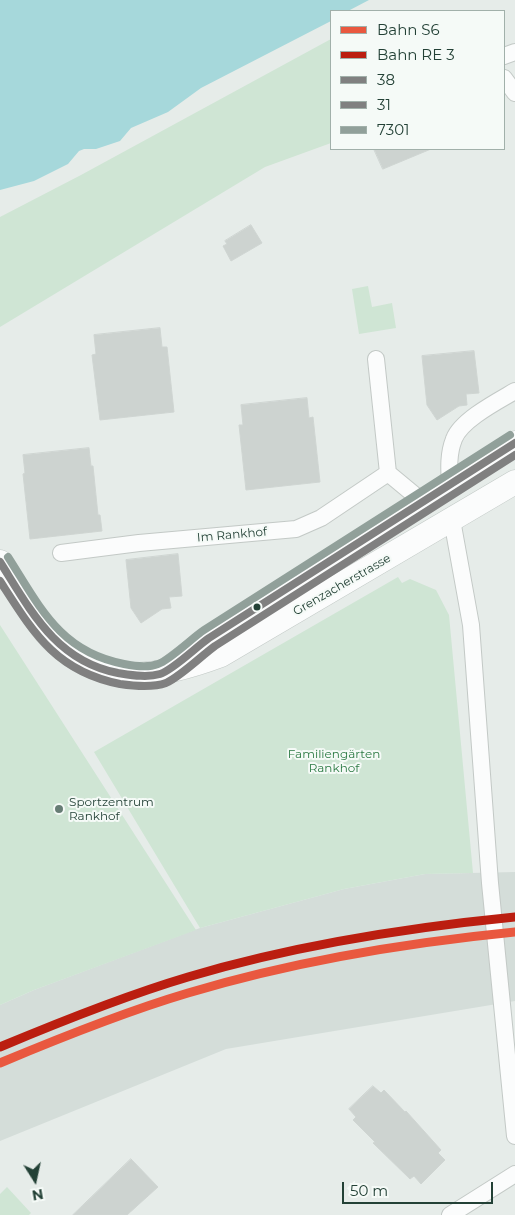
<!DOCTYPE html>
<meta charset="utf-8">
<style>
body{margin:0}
#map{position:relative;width:515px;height:1215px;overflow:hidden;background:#e6ece9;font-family:Montserrat,sans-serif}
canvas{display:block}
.legend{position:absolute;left:330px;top:10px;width:175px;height:140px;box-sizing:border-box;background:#f5faf7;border:1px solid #a1b0aa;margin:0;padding:6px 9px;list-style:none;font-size:15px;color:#234136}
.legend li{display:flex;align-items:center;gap:10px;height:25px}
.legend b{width:25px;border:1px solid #a1b0aa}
.north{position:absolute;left:10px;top:1155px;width:50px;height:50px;-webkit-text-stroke:4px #f5faf7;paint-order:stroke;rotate:170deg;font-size:14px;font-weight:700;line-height:20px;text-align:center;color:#234136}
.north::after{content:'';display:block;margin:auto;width:18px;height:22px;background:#234136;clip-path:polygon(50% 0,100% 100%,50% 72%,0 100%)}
.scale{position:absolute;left:342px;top:1182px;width:151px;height:22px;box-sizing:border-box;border:2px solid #234136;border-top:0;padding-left:6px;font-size:15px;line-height:18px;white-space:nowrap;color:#234136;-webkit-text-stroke:4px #f5faf7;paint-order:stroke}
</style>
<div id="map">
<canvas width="515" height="1215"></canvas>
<ul class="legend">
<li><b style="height:6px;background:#e9583f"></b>Bahn S6</li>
<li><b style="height:6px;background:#bb1e10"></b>Bahn RE 3</li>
<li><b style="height:6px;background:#808080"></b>38</li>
<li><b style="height:6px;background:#808080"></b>31</li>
<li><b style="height:6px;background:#91a09a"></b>7301</li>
</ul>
<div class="north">N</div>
<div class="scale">50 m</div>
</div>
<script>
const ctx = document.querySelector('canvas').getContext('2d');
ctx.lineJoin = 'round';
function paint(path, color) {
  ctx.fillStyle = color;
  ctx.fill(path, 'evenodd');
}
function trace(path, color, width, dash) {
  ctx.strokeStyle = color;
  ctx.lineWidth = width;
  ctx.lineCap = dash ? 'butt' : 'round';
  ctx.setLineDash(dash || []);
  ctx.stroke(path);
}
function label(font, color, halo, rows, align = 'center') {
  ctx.font = font + ' Montserrat,sans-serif';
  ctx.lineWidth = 4;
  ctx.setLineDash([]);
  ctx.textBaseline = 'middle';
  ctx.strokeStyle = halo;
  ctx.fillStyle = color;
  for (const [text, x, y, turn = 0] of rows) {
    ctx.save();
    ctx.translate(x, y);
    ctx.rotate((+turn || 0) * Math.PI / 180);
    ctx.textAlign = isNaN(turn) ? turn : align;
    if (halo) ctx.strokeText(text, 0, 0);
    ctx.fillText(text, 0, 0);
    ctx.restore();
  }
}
paint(new Path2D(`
 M515 872V1001L226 1049 0 1141V1005L34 990 200 928 344 889 425 874Z`), '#d4ddd9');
paint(new Path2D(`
 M331 39V143L265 167 0 327V217L81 175Z
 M368 286 372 307 392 303 396 328 359 334 352 289Z
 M398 577 402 583 410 579 436 590 449 615 473 873 425 874 344 889 200 928 94 752Z
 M0 625 196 930 34 990 0 1005Z
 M7 1187 31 1213 29 1215H0V1194Z`), '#cfe5d4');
paint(new Path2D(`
 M0 0H369L348 11H331V21L201 88 168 112 131 128 120 141 96 149H84L79 151 68 164 34 181 0 190Z`), '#a6d8db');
const building = new Path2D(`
 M374 149H431L383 169Z
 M251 225 262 243 231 261 223 246 227 244 225 241Z
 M160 328 162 347H167L174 412 100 420 92 355 96 354 94 335Z
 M474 351 479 393 466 394 467 405 459 406 437 420 427 405 422 356Z
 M307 398 309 418 313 417 320 482 246 490 239 425H243L241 405Z
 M89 448 91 466H93L98 515H100L102 531 30 539 23 474 25 473 23 455Z
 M178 554 182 596 169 597 171 608 162 609 141 623 131 608 126 560Z
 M373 1086 381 1093 384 1090 405 1112 406 1111 441 1150 438 1153 445 1160 421 1184 414 1176 410 1179 373 1143 375 1142 353 1120 356 1117 349 1109Z
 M131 1159 158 1187 127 1215H73Z`);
paint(building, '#cdd3d0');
trace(building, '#cfd5d2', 1);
const minor = new Path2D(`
 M504 56 515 52
 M504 78 515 93
 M376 359 388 473 423 502
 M450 485C449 469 448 454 454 439 461 420 498 401 515 391
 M452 520 471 625 490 883 515 1136
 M61 553 139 543 296 529 321 518 388 473
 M450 1215 515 1174`);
const secondary = new Path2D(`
 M0 562C15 585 35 623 54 641 105 690 162 677 221 655L515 482
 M172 666 209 638 515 443`);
trace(minor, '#c3c9c6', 18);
trace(secondary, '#c2c9c6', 25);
trace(minor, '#fbfcfc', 16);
trace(secondary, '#fbfcfc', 24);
trace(new Path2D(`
 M0 562C31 611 56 661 118 673 131 675 147 678 160 674 173 670 196 647 209 638L515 443`), '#808080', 8);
trace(new Path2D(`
 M0 581C33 632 55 671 120 684 134 686 152 688 166 683 181 676 200 657 215 646L515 455`), '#808080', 8);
trace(new Path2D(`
 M8 557C40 607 60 652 124 664 134 666 148 668 158 664 170 660 192 638 204 630L510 435`), '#91a09a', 8);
trace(new Path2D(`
 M0 1063C62 1037 124 1012 188 993 295 961 404 943 515 932`), '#e9583f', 9);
trace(new Path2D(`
 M0 1047C62 1021 124 996 188 977 295 945 404 928 515 917`), '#bb1e10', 9);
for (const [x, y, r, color] of [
 [257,607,4.5,"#234136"],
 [59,809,5,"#677d75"]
]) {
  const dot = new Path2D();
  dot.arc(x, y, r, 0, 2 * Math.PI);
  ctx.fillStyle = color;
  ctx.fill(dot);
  trace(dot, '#f5faf7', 2);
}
label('12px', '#234136', '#f5faf7', [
 ["Im Rankhof",232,535,-5],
 ["Grenzacherstrasse",342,585,-30]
]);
label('12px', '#2b7a43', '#f5faf7', [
 ["Familiengärten",334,754],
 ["Rankhof",334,768]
]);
label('12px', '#234136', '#f5faf7', [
 ["Sportzentrum",69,802],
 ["Rankhof",69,816]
], 'left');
</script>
